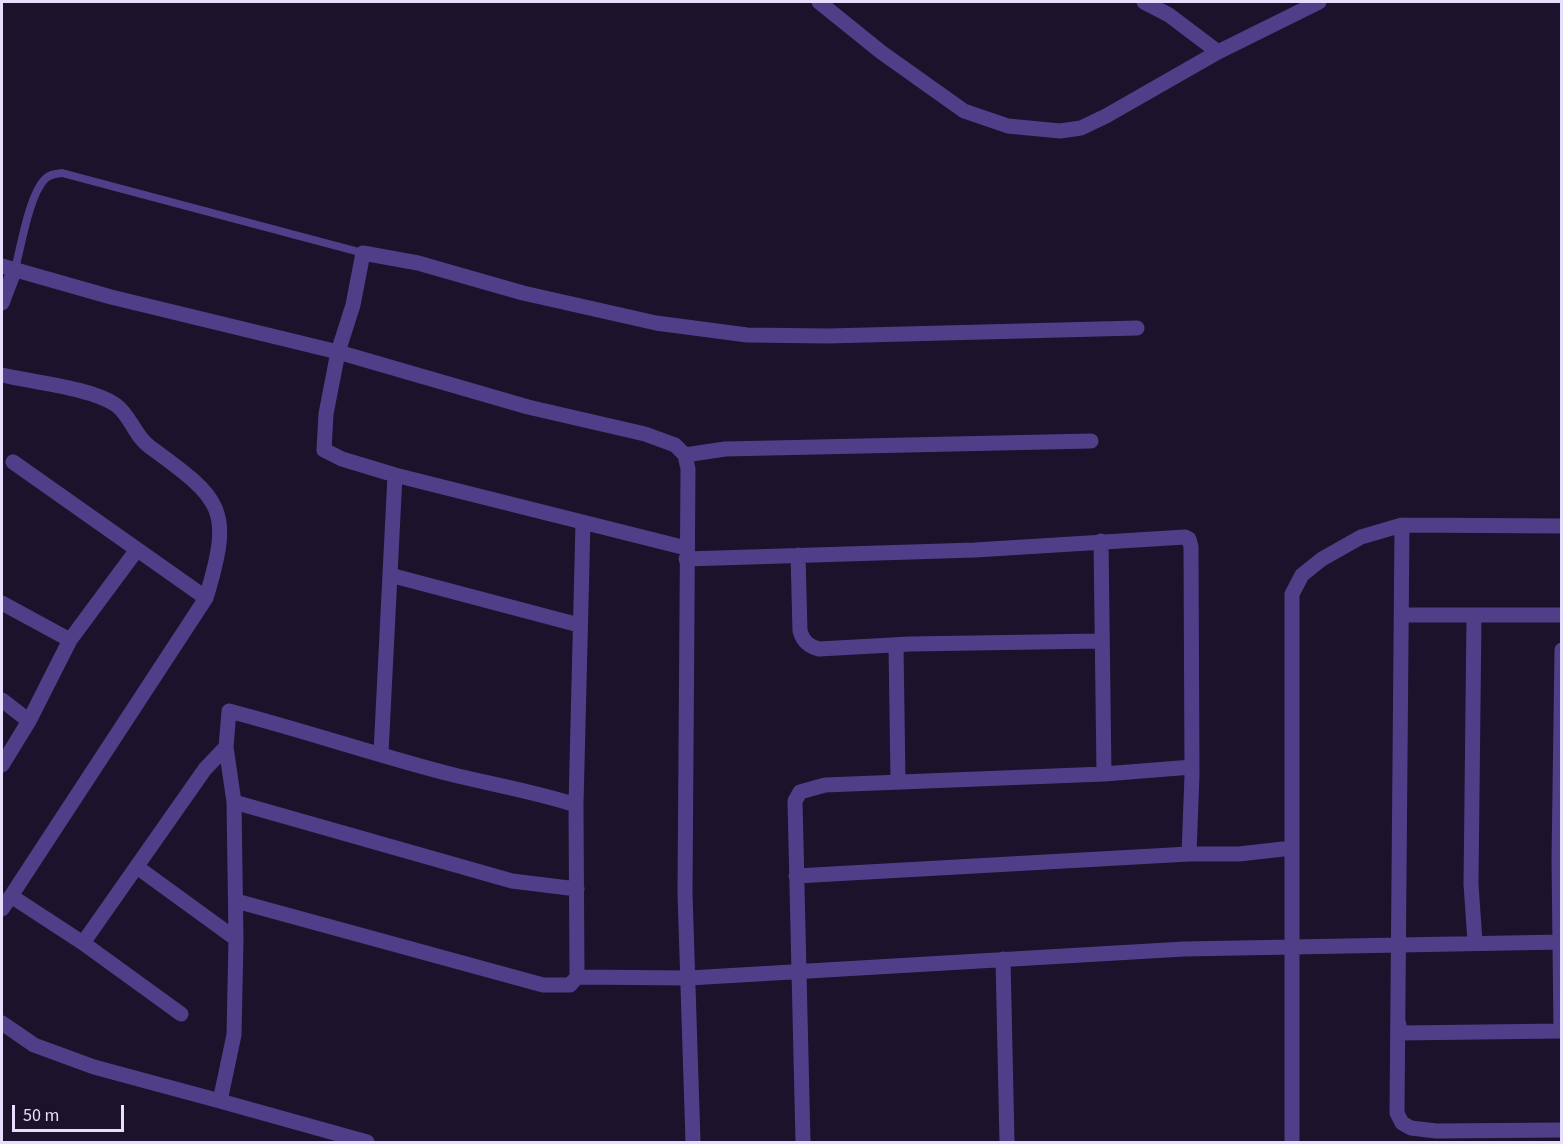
<!DOCTYPE html>
<style>
body{margin:0}
#map{position:relative;width:1563px;height:1144px;overflow:hidden;background:#1b122b;font-family:"Source Sans 3",sans-serif}
canvas{display:block}
.frame{position:absolute;inset:0;border:3px solid #e7defe;pointer-events:none}
.scale{position:absolute;left:12px;top:1105px;width:112px;height:27px;box-sizing:border-box;border:3px solid #e7defe;border-top:0;padding-left:8px;font-size:18px;line-height:21px;white-space:nowrap;color:#e7defe;-webkit-text-stroke:4px #1b122b;paint-order:stroke}
</style>
<div id="map">
<canvas width="1563" height="1144"></canvas>
<div class="frame"></div>
<div class="scale">50 m</div>
</div>
<script>
const ctx = document.querySelector('canvas').getContext('2d');
ctx.lineJoin = 'round';
function trace(path, color, width, dash) {
  ctx.strokeStyle = color;
  ctx.lineWidth = width;
  ctx.lineCap = dash ? 'butt' : 'round';
  ctx.setLineDash(dash || []);
  ctx.stroke(path);
}
trace(new Path2D(`
 M15 269C21 247 29 195 45 179 50 174 55 174 62 173L363 253`), '#4f3f89', 8);
trace(new Path2D(`
 M819 2 881 52 964 111 1008 126 1060 131 1081 128 1106 116 1218 52 1319 2
 M1144 2 1169 15 1218 52
 M2 266 111 297 338 352 326 414 324 450 342 459 395 475 686 548
 M2 303 15 269
 M2 375C32 382 92 388 116 405 131 416 135 437 150 447 223 500 233 509 206 598
 M685 455 725 449 1091 441
 M1402 525 1397 1113 1402 1123 1411 1128 1436 1131 1562 1130
 M1101 541 1104 774
 M798 555 800 631C803 641 808 646 819 649L910 644 1100 641
 M686 559 975 550 1185 537 1189 539 1191 547 1192 775 1189 854
 M390 575 579 625
 M2 603 70 640
 M1402 615H1562
 M1474 616 1471 884 1475 942
 M896 645 898 781
 M2 700 29 721
 M381 753 395 475
 M2 765 29 721 70 640 136 551
 M234 802 512 881 577 889
 M137 867 236 939
 M796 876 1189 854H1239L1292 848
 M11 896 206 598 13 462
 M236 901 543 985H570L577 977 576 805 583 522
 M2 909 11 896 83 943 181 1014
 M83 943 205 769 226 747
 M1003 959 1007 1142
 M577 977 689 978 1184 949 1562 942
 M2 1023 34 1045 94 1067 220 1101 234 1035 236 939 234 802 226 747 229 711C302 730 373 754 446 773 489 784 533 791 576 805
 M1399 1024V1033L1562 1031
 M1561 1031 1559 859 1562 650
 M220 1101 367 1142
 M693 1142 685 893 688 469 685 455 675 445 645 434 528 407 338 352 353 305 363 253 418 263 523 293 656 323 747 335 828 336 1137 328
 M803 1142 795 801 800 792 825 785 1104 774 1192 767
 M1292 1142V594L1302 575 1322 559 1361 537 1402 525 1562 526`), '#4f3f89', 15);
</script>
